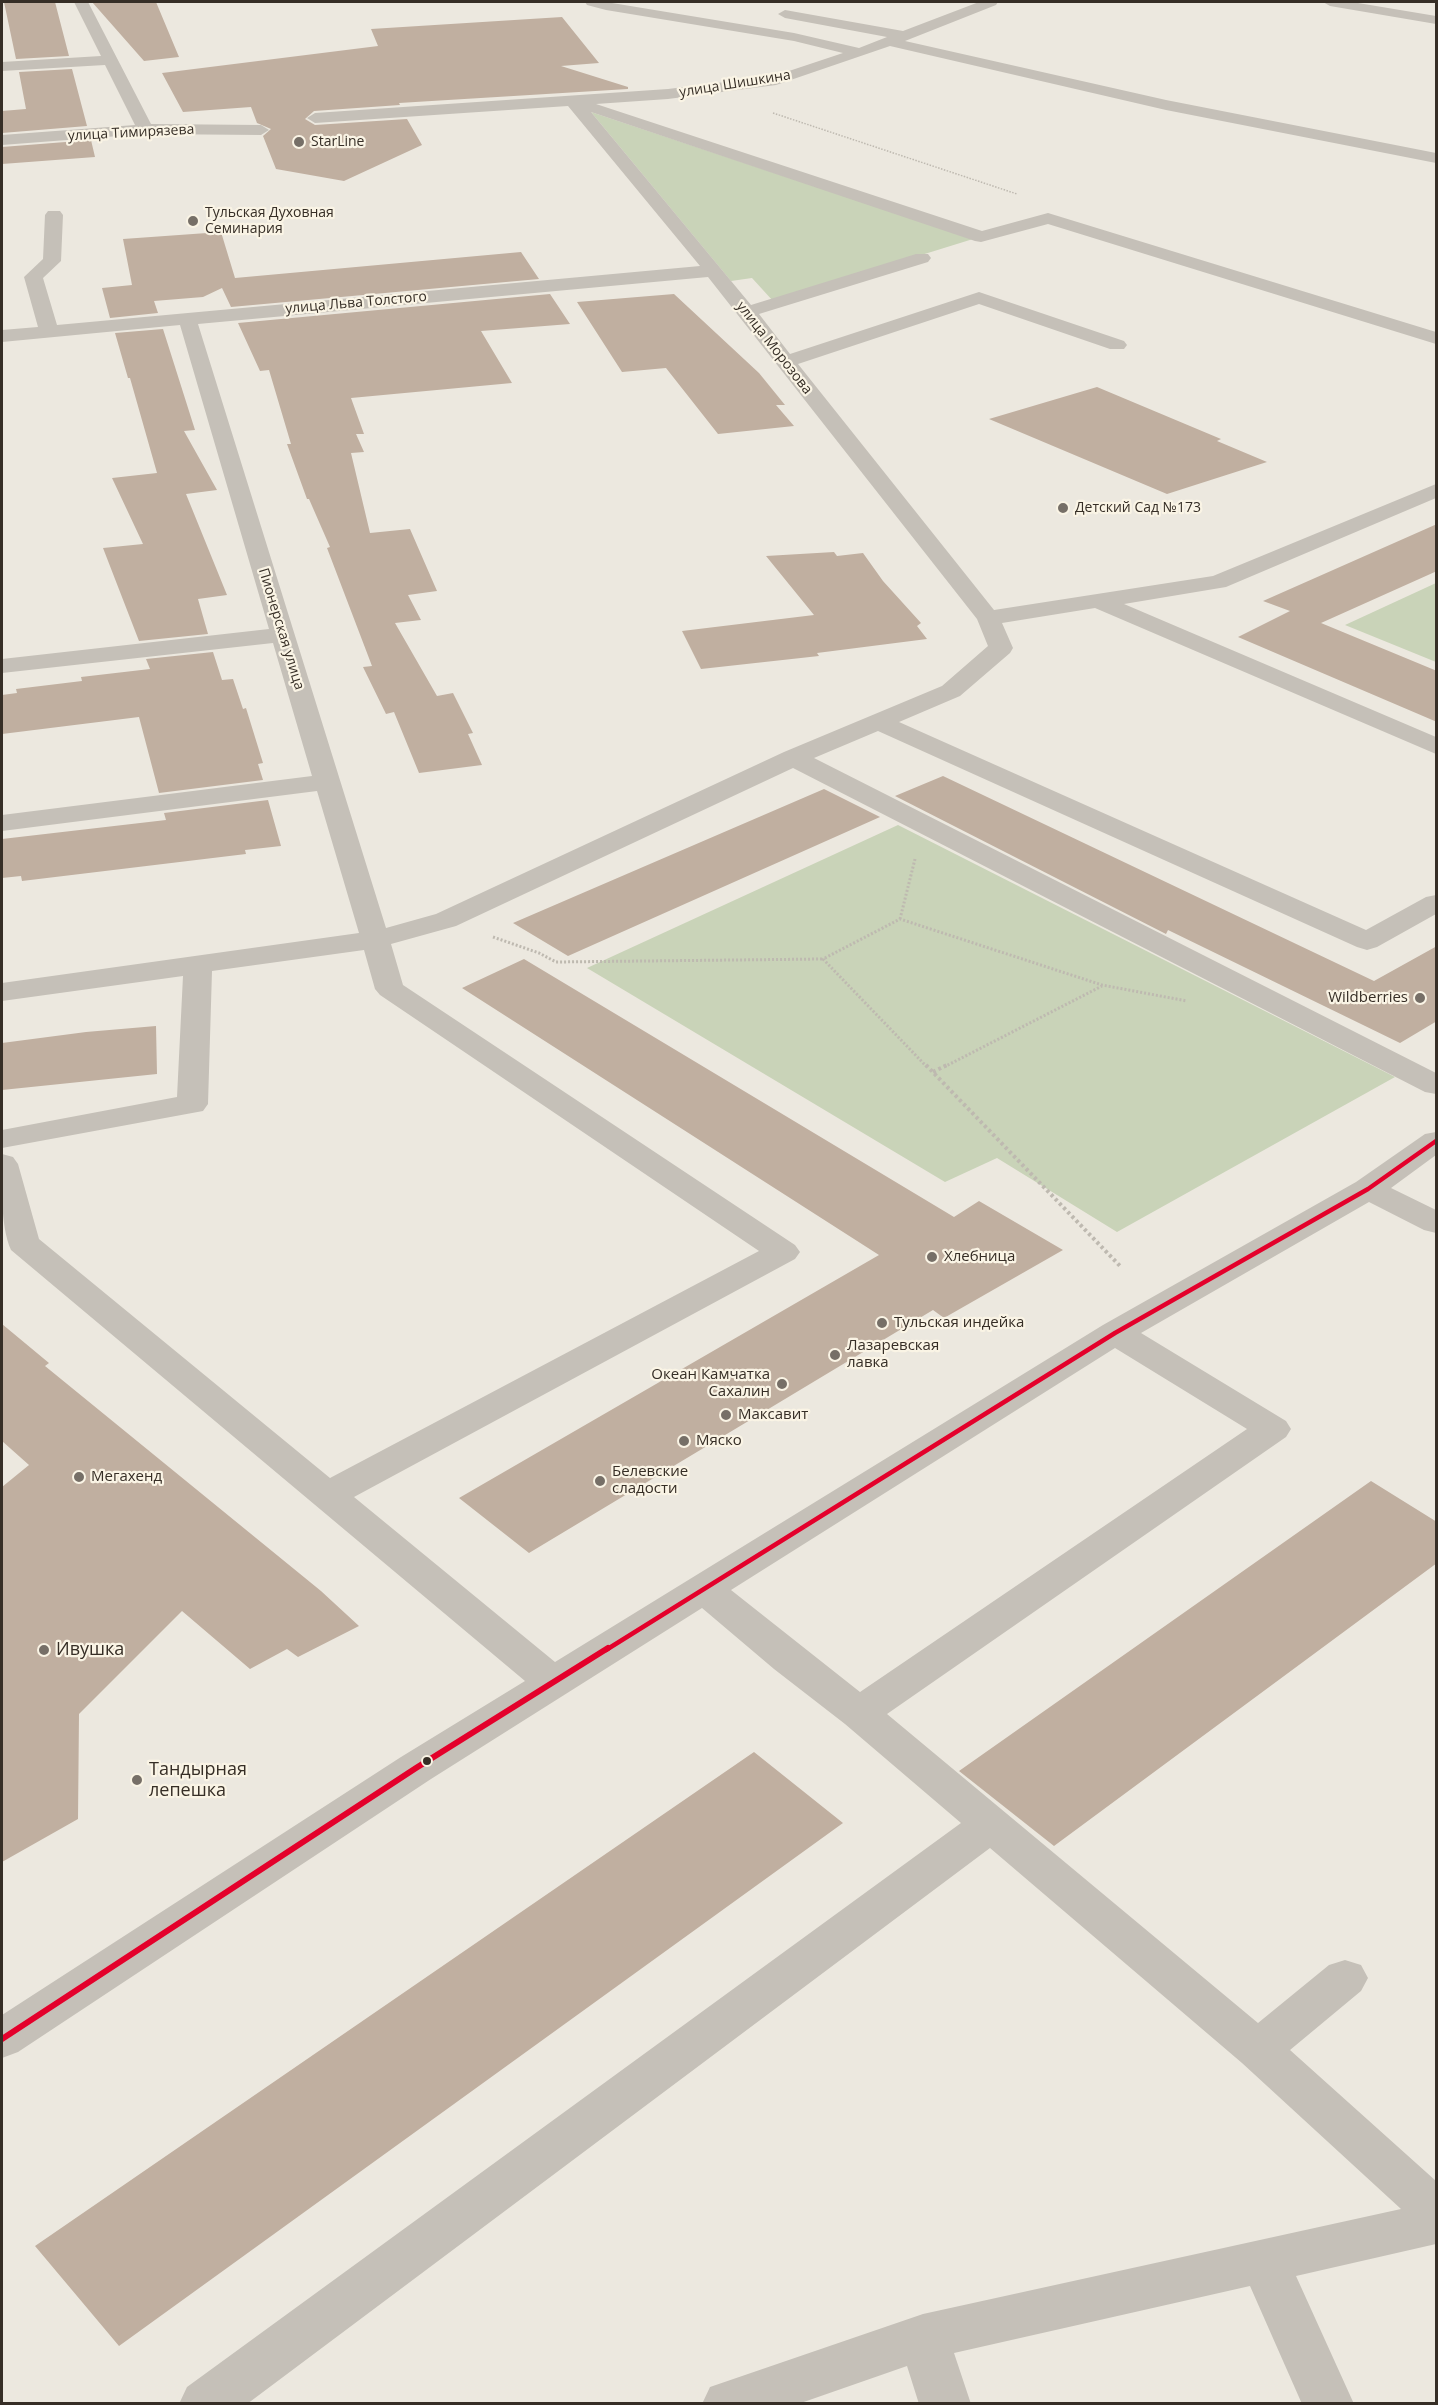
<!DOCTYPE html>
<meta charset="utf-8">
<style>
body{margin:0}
#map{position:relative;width:1438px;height:2405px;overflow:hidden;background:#ece8df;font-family:"Open Sans",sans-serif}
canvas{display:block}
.frame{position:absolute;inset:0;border:3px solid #362e26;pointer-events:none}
</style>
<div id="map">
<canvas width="1438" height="2405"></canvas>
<div class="frame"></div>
</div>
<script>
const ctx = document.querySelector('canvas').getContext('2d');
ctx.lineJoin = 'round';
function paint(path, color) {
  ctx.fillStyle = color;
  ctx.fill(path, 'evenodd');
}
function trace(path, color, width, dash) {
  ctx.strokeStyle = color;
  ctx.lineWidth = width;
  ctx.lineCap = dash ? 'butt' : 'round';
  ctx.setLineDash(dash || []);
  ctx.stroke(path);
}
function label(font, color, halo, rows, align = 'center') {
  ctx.font = font + ' "Open Sans",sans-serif';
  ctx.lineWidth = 4.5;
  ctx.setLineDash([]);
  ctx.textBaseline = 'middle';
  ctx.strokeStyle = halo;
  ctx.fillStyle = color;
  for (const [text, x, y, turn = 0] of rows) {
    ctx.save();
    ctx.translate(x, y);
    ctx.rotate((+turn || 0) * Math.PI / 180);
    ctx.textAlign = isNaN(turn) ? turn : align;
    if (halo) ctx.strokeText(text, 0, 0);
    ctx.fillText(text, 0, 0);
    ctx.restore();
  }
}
paint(new Path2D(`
 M591 112 973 239 773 301 752 278 731 281Z
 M1436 583V662L1345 625Z
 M898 825 1395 1077 1117 1232 997 1158 945 1182 587 968Z`), '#c9d3b8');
paint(new Path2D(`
 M4 2H55L69 56 16 59Z
 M92 2H156L179 57 144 61Z
 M562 17 599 63 561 66 628 87V89L399 103 400 105 314 111 305 119 315 125 407 119 422 145 344 181 276 169 263 136 271 129 257 123 251 107 183 112 162 73 378 46 371 29Z
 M72 69 87 126 2 133V111L26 109 19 72Z
 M91 140 95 157 2 164V147Z
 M221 232 235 278 521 252 539 279 231 307 222 288 203 297 154 301 158 313 110 318 102 288 132 285 123 239Z
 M550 294 570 324 481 331 512 383 351 398 364 434H356L364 452 351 453 370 533 410 529 437 591 408 595 421 620 395 623 437 696 453 693 473 733 468 734 482 765 419 773 394 712 386 714 363 667 372 666 327 548 330 547 309 499H307L287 444H291L269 370 260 371 238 323Z
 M674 294 759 373 785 405H776L794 426 718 434 666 368 622 372 577 302Z
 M163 329 195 430 184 431 217 490 186 494 227 595 198 599 208 634 139 641 103 548 143 544 112 478 157 473 130 378H128L115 333Z
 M1097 387 1221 439 1217 441 1267 462 1167 494 989 419Z
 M1437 524V571L1321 623 1437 671V722L1238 637 1290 611 1263 601Z
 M834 552 837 556 863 553 883 581 921 623 917 626 927 639 817 653 819 656 701 669 682 631 814 615 766 556Z
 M213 652 222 680 233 679 243 709 246 708 263 763 258 764 263 780 159 793 139 717 2 734V695L17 693 16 689 82 681 81 677 150 669 146 659Z
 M943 776 1374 981 1437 946V1021L1400 1043 1168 930 1166 934 895 796Z
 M824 789 880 817 568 956 513 923Z
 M268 800 281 846 245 850 246 854 22 881 21 876 2 878V839L166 820 164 813Z
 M524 959 954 1217 979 1201 1063 1250 944 1318 933 1310 529 1553 459 1498 879 1255 462 988Z
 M156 1026 157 1074 2 1090V1043L86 1032Z
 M2 1324 49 1363 45 1366 321 1591 359 1626 298 1657 287 1649 250 1669 182 1611 79 1714 78 1819 2 1862V1487L29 1465 2 1441Z
 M1371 1481 1437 1522V1563L1054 1846 959 1771Z
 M754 1752 843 1823 119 2346 35 2246Z`), '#c0afa0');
trace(new Path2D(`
 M773 113 1017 194`), '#beb9b0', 1.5, [1.5, 1.5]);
trace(new Path2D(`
 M900 919 915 859
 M493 937 539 953 556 962 823 959
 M927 1067 823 959 900 919 1102 985 1187 1001
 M944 1067 1102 986`), '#beb9b0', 3, [2, 2]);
trace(new Path2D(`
 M926 1065 1121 1267
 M933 1072 947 1065`), '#beb9b0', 4, [3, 3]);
paint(new Path2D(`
 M74 2H88L151 124 261 125 269 130 261 135 145 134 2 145V135L135 125 105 65 2 71V62L101 56Z
 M585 2H606L794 33 859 48 887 37 785 18 778 14 785 10 903 31 979 2H998L996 5 905 41 1166 100 1436 153V163L1166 110 890 46 776 85 668 99 596 104 982 231 1048 213 1436 332V344L1048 224 981 242 975 241 591 112 751 305 916 254H928L931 258 928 262 759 314 790 354 979 292 1124 341 1127 345 1124 349H1110L979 304 798 364 994 610 1213 576 1436 484V498L1226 587 1124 604 1436 737V754L1095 608 1002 623 1013 648 1010 653 960 696 899 722 1366 930 1426 897 1436 895V914L1377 947 1367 950 1357 947 878 731 814 758 1436 1073V1094L1425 1092 793 768 456 926 391 944 403 985 795 1245 800 1252 795 1259 354 1497 555 1662 1103 1325 1356 1182 1425 1134 1436 1132V1155L1391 1188 1436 1210V1233L1424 1230 1369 1202 1141 1333 1286 1421 1291 1429 1286 1437 887 1714 1258 2023 1329 1965 1345 1960 1361 1965 1368 1978 1361 1991 1290 2050 1436 2181V2244L1296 2276 1354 2404H1302L1250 2286 954 2353 971 2404H919L907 2366 798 2404H702L710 2387 923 2314 1401 2209 1242 2063 990 1848 247 2404H179L187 2387 961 1823 845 1724 774 1669 702 1608 431 1779 18 2052 2 2058V2015L401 1757 525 1681 11 1250C0 1225 2 1184 2 1154L13 1157 18 1164 39 1239 330 1478 759 1251 380 995 375 989 364 950 212 971 208 1104 203 1111 2 1148V1130L177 1097 183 976 2 1001V983L359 933 317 791 2 831V815L312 776 273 643 2 673V659L269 629 180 325 2 342V330L38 327 24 277 43 259 45 215 48 211H60L63 215 61 261 43 278 57 325 700 266 568 106 315 123 307 118 315 113 668 89 774 76 843 53 794 41 606 10 587 5ZM708 277 977 619 988 646 942 686 784 752 436 914 386 928 198 324ZM1115 1348 1247 1429 860 1692 731 1590Z
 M1323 2H1352L1436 16V24L1330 6Z`), '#c5c0b8');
trace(new Path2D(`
 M606 1650 1115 1333 1368 1189 1436 1141`), '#e4002b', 4.5);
trace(new Path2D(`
 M2 2039 416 1768 608 1648`), '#e4002b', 6);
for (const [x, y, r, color] of [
 [299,142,6,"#766f67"],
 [193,221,6,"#766f67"],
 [1063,508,6,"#766f67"],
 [1420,998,6,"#766f67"],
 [932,1257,6,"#766f67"],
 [882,1323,6,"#766f67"],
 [835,1355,6,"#766f67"],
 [782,1384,6,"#766f67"],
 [726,1415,6,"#766f67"],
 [684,1441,6,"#766f67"],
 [79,1477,6,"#766f67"],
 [600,1481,6,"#766f67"],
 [44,1650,6,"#766f67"],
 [427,1761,5,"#362e26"],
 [137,1780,6,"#766f67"]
]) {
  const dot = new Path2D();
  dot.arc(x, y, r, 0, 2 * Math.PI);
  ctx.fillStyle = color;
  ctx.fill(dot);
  trace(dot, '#faf4e5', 2);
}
label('14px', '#362e26', '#faf4e5', [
 ["улица Шишкина",735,84,-9],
 ["улица Тимирязева",131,133,-3],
 ["улица Льва Толстого",356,303,-5],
 ["улица Морозова",774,348,52],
 ["Пионерская улица",281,629,73]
]);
label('14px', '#362e26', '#faf4e5', [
 ["StarLine",311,142],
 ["Тульская Духовная",205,213],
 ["Семинария",205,229],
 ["Детский Сад №173",1075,508]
], 'left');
label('15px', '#362e26', '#faf4e5', [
 ["Wildberries",1408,998,"right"],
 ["Хлебница",944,1257],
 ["Тульская индейка",894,1323],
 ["Лазаревская",847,1346],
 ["лавка",847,1363],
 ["Океан Камчатка",770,1375,"right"],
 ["Сахалин",770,1392,"right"],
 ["Максавит",738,1415],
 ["Мяско",696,1441],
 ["Белевские",612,1472],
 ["сладости",612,1489],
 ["Мегахенд",91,1477]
], 'left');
label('18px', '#362e26', '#faf4e5', [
 ["Ивушка",56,1650],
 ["Тандырная",149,1770],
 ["лепешка",149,1791]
], 'left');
</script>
